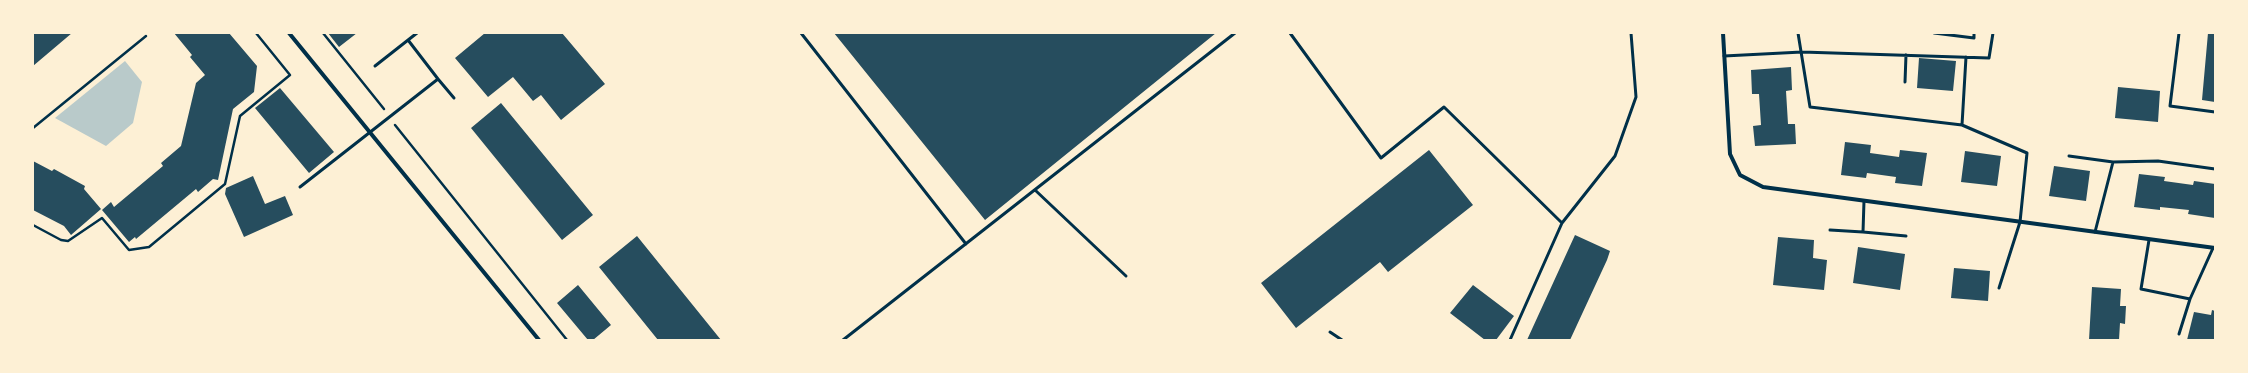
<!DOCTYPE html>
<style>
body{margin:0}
#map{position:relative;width:2248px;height:373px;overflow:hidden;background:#fdf0d5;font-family:"Fira Sans",sans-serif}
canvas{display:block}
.frame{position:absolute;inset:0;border:34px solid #fdf0d5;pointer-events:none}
</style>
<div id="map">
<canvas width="2248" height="373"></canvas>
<div class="frame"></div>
</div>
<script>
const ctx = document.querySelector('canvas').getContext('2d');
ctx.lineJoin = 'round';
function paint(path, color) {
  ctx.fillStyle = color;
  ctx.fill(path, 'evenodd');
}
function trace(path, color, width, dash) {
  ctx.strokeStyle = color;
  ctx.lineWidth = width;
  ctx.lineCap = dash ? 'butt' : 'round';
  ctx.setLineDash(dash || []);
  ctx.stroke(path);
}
paint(new Path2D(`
 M125 61 142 82 133 123 106 146 55 118Z`), '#b9caca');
paint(new Path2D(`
 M33 33H72L33 66Z
 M174 33H229L257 66 254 92 233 109 218 180 213 179 198 192 196 189 136 239 135 237 129 242 102 210 111 202 114 207 163 166 161 163 181 146 196 83 205 75 190 57 192 55Z
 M328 33H357L339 47Z
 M485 33H562L605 84 561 120 541 95 533 101 513 77 488 97 455 58Z
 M834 33H1216L985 220Z
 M2208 33H2215V102L2202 100Z
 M1919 58 1956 61 1953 91 1917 88Z
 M1791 67 1792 90 1786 91 1788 124H1795L1796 144 1755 146 1753 126 1761 125 1759 94H1752L1751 70Z
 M2118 87 2160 91 2158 122 2115 118Z
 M280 88 334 152 309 173 255 108Z
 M501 103 593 215 562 240 471 128Z
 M1845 142 1871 145 1870 153 1899 157 1900 150 1927 153 1922 186 1895 183 1896 177 1867 173 1866 178 1841 175Z
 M1429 150 1473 205 1388 272 1380 262 1296 328 1261 283Z
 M1965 151 2001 156 1997 186 1961 182Z
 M33 161 52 171 54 169 85 186 84 189 101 209 71 235 64 226 33 210Z
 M2054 166 2090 171 2086 201 2049 196Z
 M2139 174 2165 177 2164 181 2193 185 2194 181 2215 184V218L2188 214 2189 210 2160 207V210L2134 207Z
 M253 176 265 204 285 196 293 215 244 237 225 194 226 188Z
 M1575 235 1610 251 1607 260 1570 340H1527Z
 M637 236 721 340H658L599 267Z
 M1778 237 1814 240 1813 258 1827 260 1824 290 1773 285Z
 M1858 247 1905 254 1900 290 1853 283Z
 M1954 268 1990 271 1988 301 1951 298Z
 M578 285 611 325 593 340H588L557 303Z
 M1473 285 1514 316 1496 340H1485L1450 313Z
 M2092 287 2121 289 2120 306H2126L2125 324 2120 323 2119 340H2089Z
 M2212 310 2215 311V340H2187L2194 312 2211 315Z`), '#264d5e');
trace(new Path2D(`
 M323 33 384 109
 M395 125 567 340
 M33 128 146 36
 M33 225 61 240 68 241 102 218 129 250 149 247 225 184 240 116 290 75 256 33`), '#003049', 2.5);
trace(new Path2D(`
 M801 33 966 244
 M1290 33 1381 158 1444 107 1562 223 1615 156 1636 97 1631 33
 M1798 33 1810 107 1962 125
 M1934 33 1974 38V33
 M2179 33 2170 106 2215 112
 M408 40 438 79
 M1724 56 1802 52 1989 58 1993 33
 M1966 57 1962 125 2027 153 2020 222 1999 288
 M375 66 417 33
 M1905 82 1906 55
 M2069 156 2113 162
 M300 187 438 79 454 98
 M1035 190 1126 276
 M1864 201 1863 232 1906 236
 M1830 230 1863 232
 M2095 232 2113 162 2158 161 2215 169
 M2149 240 2141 289 2190 299 2213 248
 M1330 332 1342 340
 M2179 334 2190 299
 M843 340 1235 33
 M1510 340 1562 223`), '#003049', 3);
trace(new Path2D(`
 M289 33 539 340
 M1723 33 1730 154 1740 175 1763 187 2215 248`), '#003049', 4);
</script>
